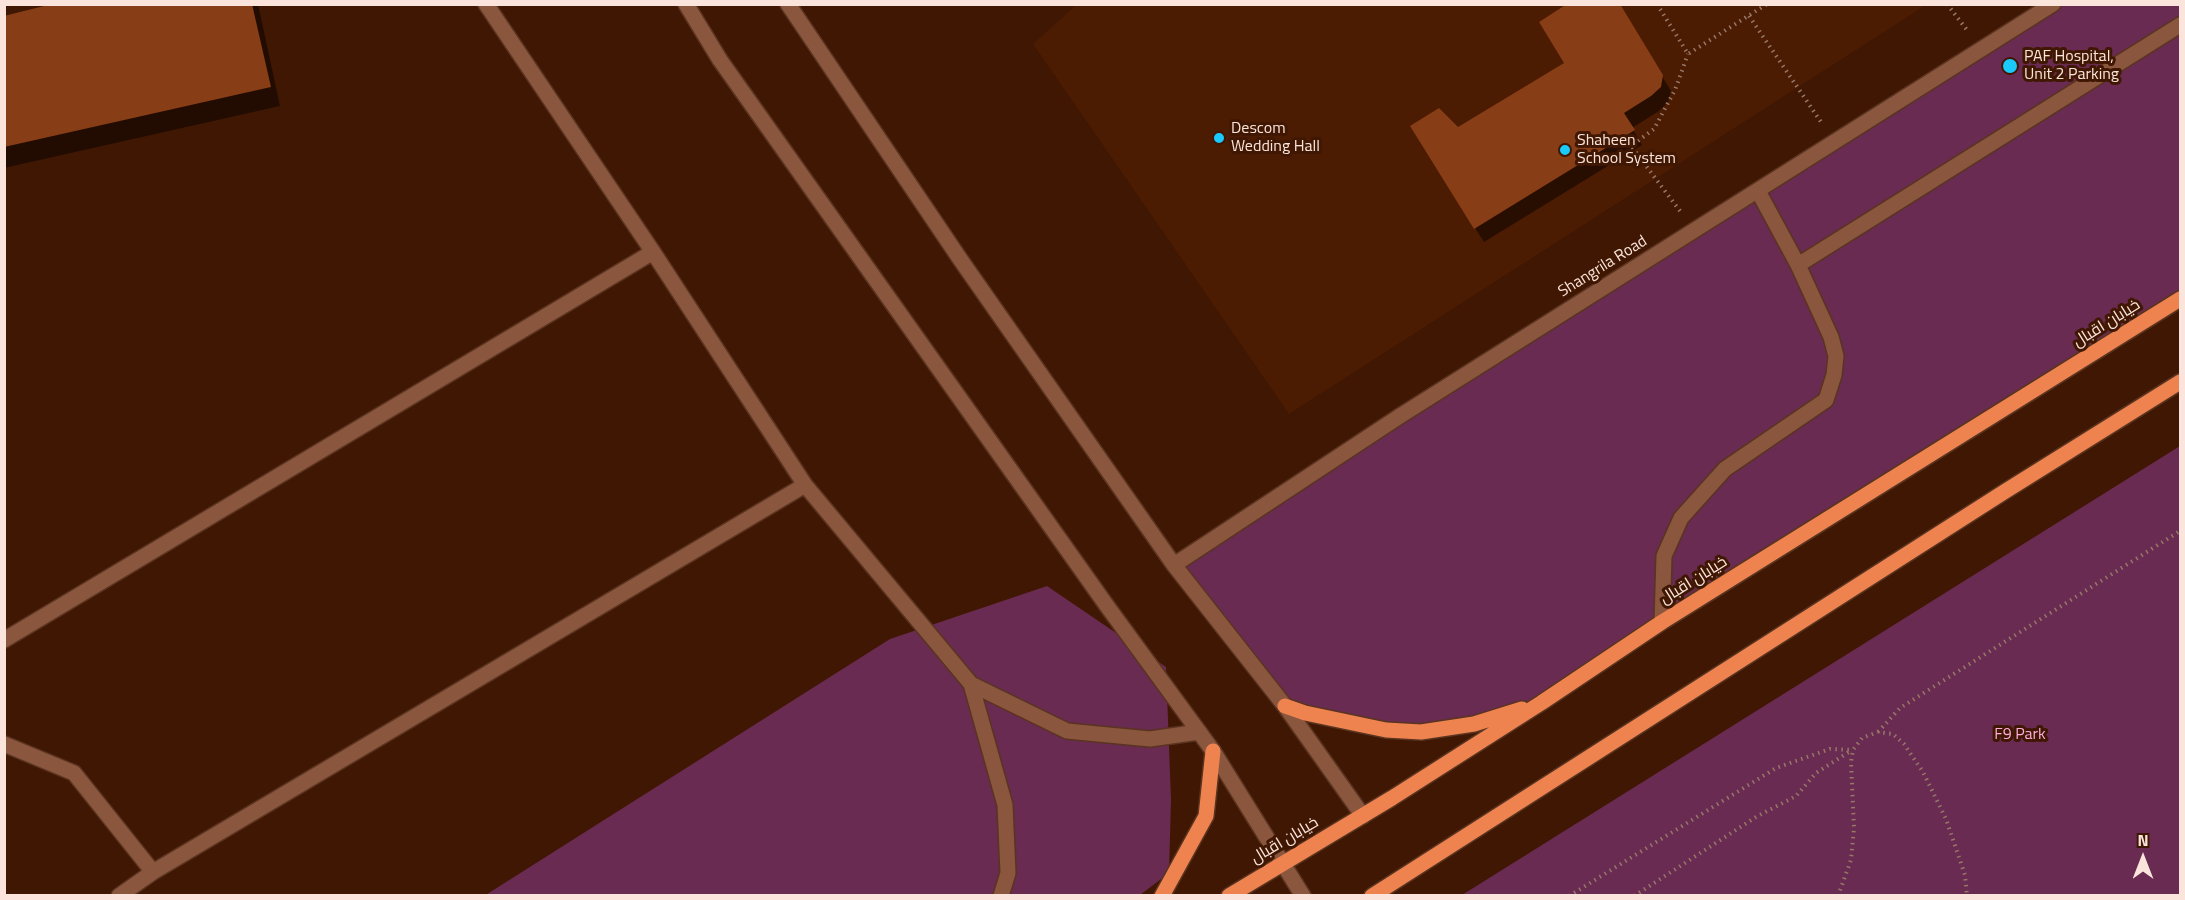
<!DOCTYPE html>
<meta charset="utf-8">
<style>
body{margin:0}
#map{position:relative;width:2185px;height:900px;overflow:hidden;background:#401702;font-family:"Titillium Web",sans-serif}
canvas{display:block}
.frame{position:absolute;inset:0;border:6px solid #fae4db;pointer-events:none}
.north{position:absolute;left:2113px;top:828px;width:60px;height:60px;-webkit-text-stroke:4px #401702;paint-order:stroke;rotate:0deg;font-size:16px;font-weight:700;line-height:24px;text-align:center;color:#fae4db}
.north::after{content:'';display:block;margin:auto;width:21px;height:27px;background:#fae4db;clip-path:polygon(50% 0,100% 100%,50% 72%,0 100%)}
</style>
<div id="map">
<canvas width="2185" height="900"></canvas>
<div class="frame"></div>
<div class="north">N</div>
</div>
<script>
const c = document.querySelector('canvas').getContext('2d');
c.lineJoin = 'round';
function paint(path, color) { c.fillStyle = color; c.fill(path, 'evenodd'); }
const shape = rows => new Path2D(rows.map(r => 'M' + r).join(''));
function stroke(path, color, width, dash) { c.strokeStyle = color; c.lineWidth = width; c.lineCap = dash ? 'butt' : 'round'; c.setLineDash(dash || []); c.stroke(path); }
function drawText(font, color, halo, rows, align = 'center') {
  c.font = font + ' "Titillium Web",Cairo,sans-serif'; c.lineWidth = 6; c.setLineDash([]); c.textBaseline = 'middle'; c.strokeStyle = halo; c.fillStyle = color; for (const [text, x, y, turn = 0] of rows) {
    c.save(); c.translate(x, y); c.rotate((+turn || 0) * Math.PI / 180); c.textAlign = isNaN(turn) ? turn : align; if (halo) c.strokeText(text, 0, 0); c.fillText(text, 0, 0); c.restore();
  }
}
const built = shape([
 [1077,4,1926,5,1289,414,1033,44]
]);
const green = shape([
 [2057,5,2180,5,2180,299,1541,703,1421,732,1285,706,1174,565],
 [2180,446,2180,895,1462,895],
 [1047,586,1166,667,1171,800,1169,873,1140,895,484,896,890,639]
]);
const shadow = shape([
 [58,4,258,4,280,106,4,168,4,18],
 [1662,76,1671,91,1668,102,1659,111,1632,128,1642,145,1484,242,1420,141,1458,129]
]);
const building = shape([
 [52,4,252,4,271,87,4,147,4,16],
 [1567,4,1620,4,1663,75,1661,87,1651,96,1624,113,1635,130,1474,229,1410,126,1439,108,1458,127,1564,63,1539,22]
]);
const path = shape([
 [1657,4,1688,54,1767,4],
 [1947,4,1967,30],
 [1749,16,1821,122],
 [1680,211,1631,146,1654,129,1675,90,1688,54],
 [1878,732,1900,708,2180,531],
 [1569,896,1776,768,1830,749,1853,750],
 [1634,896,1756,817,1796,796,1816,773,1852,750],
 [1838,896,1851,860,1854,828,1851,762,1853,750,1862,738,1878,732,1893,734,1904,744,1923,772,1946,819,1965,875,1967,896],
 [1891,896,1896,896]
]);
const service = shape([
 [1798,265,2180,25],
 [1662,622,1664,556,1681,518,1725,469,1826,400,1834,375,1836,356,1831,337,1798,265,1758,191]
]);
const minor = shape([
 [486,4,653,252,805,485,971,684,1067,731,1150,739,1199,732],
 [4,640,653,252],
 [971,684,1005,805,1008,873,1001,896],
 [4,744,74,773,153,872],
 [119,896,153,872,805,485]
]);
const tertiary = shape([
 [686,4,720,60,1107,606,1213,751,1303,896],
 [788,4,960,259,1174,565,1285,706,1363,816],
 [1174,565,1400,416,2053,4]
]);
const primary = shape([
 [1285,706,1305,713,1386,730,1421,732,1474,724,1522,709],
 [1162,896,1206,816,1213,751],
 [1229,896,1392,798,1541,703,1662,622,2180,299],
 [1372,896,2004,492,2180,382]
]);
const markers = [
 [2010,66,8,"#1bcafc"],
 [1219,138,6,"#1bcafc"],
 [1565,150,6,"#1bcafc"]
];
const poiNames = [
 ["PAF Hospital,",2024,57],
 ["Unit 2 Parking",2024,75],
 ["Descom",1231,129],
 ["Wedding Hall",1231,147],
 ["Shaheen",1577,141],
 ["School System",1577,159]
];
const streetNames = [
 ["Shangrila Road",1603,267,-32],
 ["خیابان اقبال",2107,324,-32],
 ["خیابان اقبال",1694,581,-32],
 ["خیابان اقبال",1285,841,-31]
];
const parkNames = [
 ["F9 Park",2020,735]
];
paint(built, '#4b1b02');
paint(green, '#692b51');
paint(shadow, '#0007');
paint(building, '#873d16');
stroke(service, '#5a3420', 18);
stroke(minor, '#5a3420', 18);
stroke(tertiary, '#5a3420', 18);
stroke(primary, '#5a3420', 18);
stroke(path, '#977768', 4, [1.5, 4.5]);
stroke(service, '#8a563e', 15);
stroke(minor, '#8a563e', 15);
stroke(tertiary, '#8a563e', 15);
stroke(primary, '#ee8350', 15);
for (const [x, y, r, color] of markers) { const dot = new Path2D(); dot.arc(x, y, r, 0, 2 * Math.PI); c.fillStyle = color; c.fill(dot); stroke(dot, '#401702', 2); }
drawText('16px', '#fae4db', '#401702', poiNames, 'left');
drawText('16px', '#fae4db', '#401702', streetNames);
drawText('16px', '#feaada', '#401702', parkNames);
</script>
